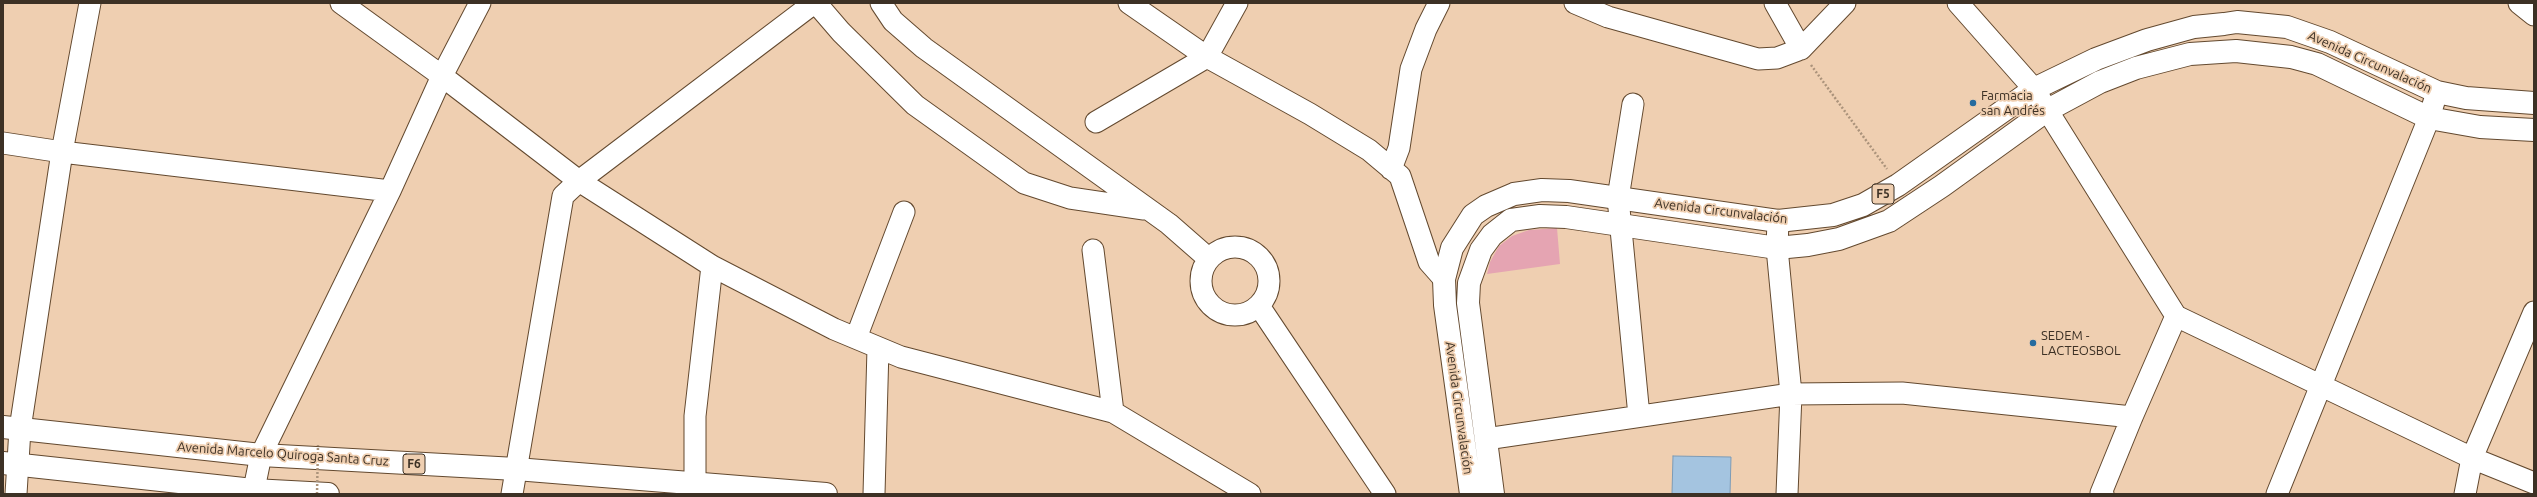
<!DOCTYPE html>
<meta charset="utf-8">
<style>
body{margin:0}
#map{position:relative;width:2537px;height:497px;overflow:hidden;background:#efcfb1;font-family:Ubuntu,sans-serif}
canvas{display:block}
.frame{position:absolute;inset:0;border:4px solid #3d3125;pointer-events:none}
</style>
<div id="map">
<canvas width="2537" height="497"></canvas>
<div class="frame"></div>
</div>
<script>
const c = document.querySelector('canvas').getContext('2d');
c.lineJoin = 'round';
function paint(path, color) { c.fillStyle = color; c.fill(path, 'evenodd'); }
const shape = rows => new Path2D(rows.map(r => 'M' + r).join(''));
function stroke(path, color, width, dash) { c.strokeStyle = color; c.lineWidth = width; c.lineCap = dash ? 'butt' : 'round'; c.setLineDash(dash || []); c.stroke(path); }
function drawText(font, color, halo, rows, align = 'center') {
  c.font = font + ' Ubuntu,sans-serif'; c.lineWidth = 3.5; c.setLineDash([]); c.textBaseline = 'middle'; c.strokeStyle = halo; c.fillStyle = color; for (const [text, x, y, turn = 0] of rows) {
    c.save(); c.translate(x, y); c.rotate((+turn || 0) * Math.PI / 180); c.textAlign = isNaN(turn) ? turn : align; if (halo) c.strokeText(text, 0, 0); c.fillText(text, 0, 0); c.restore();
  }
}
const green = shape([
 [1557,228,1560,264,1487,274,1490,262,1499,246,1512,236,1529,230]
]);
const building = shape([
 [1673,456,1731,457,1730,494,1672,494,1673,456]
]);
const path = shape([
 [1811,65,1887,169]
]);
const minor = shape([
 [341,3,442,76,579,181,712,266,834,329,901,357,1113,412,1250,494],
 [816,3,841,32,915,105,1024,183,1070,198,1144,209],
 [881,3,893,21,924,48,1169,224,1209,259],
 [1129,3,1207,57,1310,114,1369,150,1400,176,1429,262,1444,279],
 [1575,3,1608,17,1758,59,1777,58,1801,49,1845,3],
 [1775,3,1801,49],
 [1958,3,2034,89,2176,316,2472,458,2534,483],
 [2519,3,2534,15],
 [1633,104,1618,198,1639,416],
 [1096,122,1207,57,1237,3],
 [3,143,62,152,390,191],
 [1391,169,1399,148,1411,69,1426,29,1439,3],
 [1778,221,1777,248,1791,394,1787,494],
 '1201 281a34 34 0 1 1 68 0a34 34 0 1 1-68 0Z',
 [1093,250,1113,412],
 [1259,306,1385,494],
 [856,338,904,212],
 [1486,439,1791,394,1902,393,2132,417],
 [695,485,695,416,712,266],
 [16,494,20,429,62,152,90,3],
 [253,494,261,455,390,191,442,76,480,3],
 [512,494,563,196,579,181,814,3],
 [874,494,878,348],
 [2103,494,2101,493,2132,417,2176,316],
 [2277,494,2429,118,2437,92],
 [2465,494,2472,458,2534,312]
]);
const highway = shape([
 [3,427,261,455,516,469,826,494],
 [3,463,253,490,328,494],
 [1471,494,1445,305,1444,279,1452,248,1473,215,1486,206,1514,194,1542,190,1569,191,1778,221,1833,215,1863,205,1898,185,2034,89,2096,59,2147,40,2194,27,2224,24,2237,22,2287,27,2330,42,2437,92,2466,98,2534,103],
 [1493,494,1468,303,1469,283,1481,250,1492,235,1511,220,1540,216,1566,217,1777,248,1808,245,1839,239,1889,221,1942,186,2046,111,2100,82,2136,68,2190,54,2236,51,2291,57,2317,64,2429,118,2480,127,2534,130]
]);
const pathBridge = shape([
 [317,494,318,445]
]);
const markers = [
 [1973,103,4,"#256b9f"],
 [2033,343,4,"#256b9f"]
];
const shields = [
 [1883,194,22],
 [414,464,22]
];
const shieldNames = [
 ["F5",1883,194],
 ["F6",414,464]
];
const streetNames = [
 ["Avenida Circunvalación",2370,62,24],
 ["Avenida Circunvalación",1721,211,7],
 ["Avenida Circunvalación",1459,408,82],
 ["Avenida Marcelo Quiroga Santa Cruz",283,454,4]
];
const poiNames = [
 ["Farmacia",1981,96],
 ["san Andrés",1981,111],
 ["SEDEM -",2041,336],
 ["LACTEOSBOL",2041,351]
];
paint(green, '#e5a4b2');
paint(building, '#a4c4e0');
stroke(building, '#7c9bb6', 1);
stroke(minor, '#63492f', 23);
stroke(highway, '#63492f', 24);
stroke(path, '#ab937b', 2.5, [2, 2]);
stroke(minor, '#fff', 21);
stroke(highway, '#fff', 22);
stroke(pathBridge, '#ab937b', 2.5, [2, 2]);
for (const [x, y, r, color] of markers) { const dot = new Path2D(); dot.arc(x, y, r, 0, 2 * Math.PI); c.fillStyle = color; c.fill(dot); stroke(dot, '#efcfb1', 1.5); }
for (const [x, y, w] of shields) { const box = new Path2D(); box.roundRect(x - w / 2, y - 10, w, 20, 3); c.fillStyle = '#efcfb1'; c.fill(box); stroke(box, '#3d3125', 1); }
drawText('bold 12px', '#3d3125', null, shieldNames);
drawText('13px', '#3d3125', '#efcfb1', streetNames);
drawText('13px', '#3d3125', '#efcfb1', poiNames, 'left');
</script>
